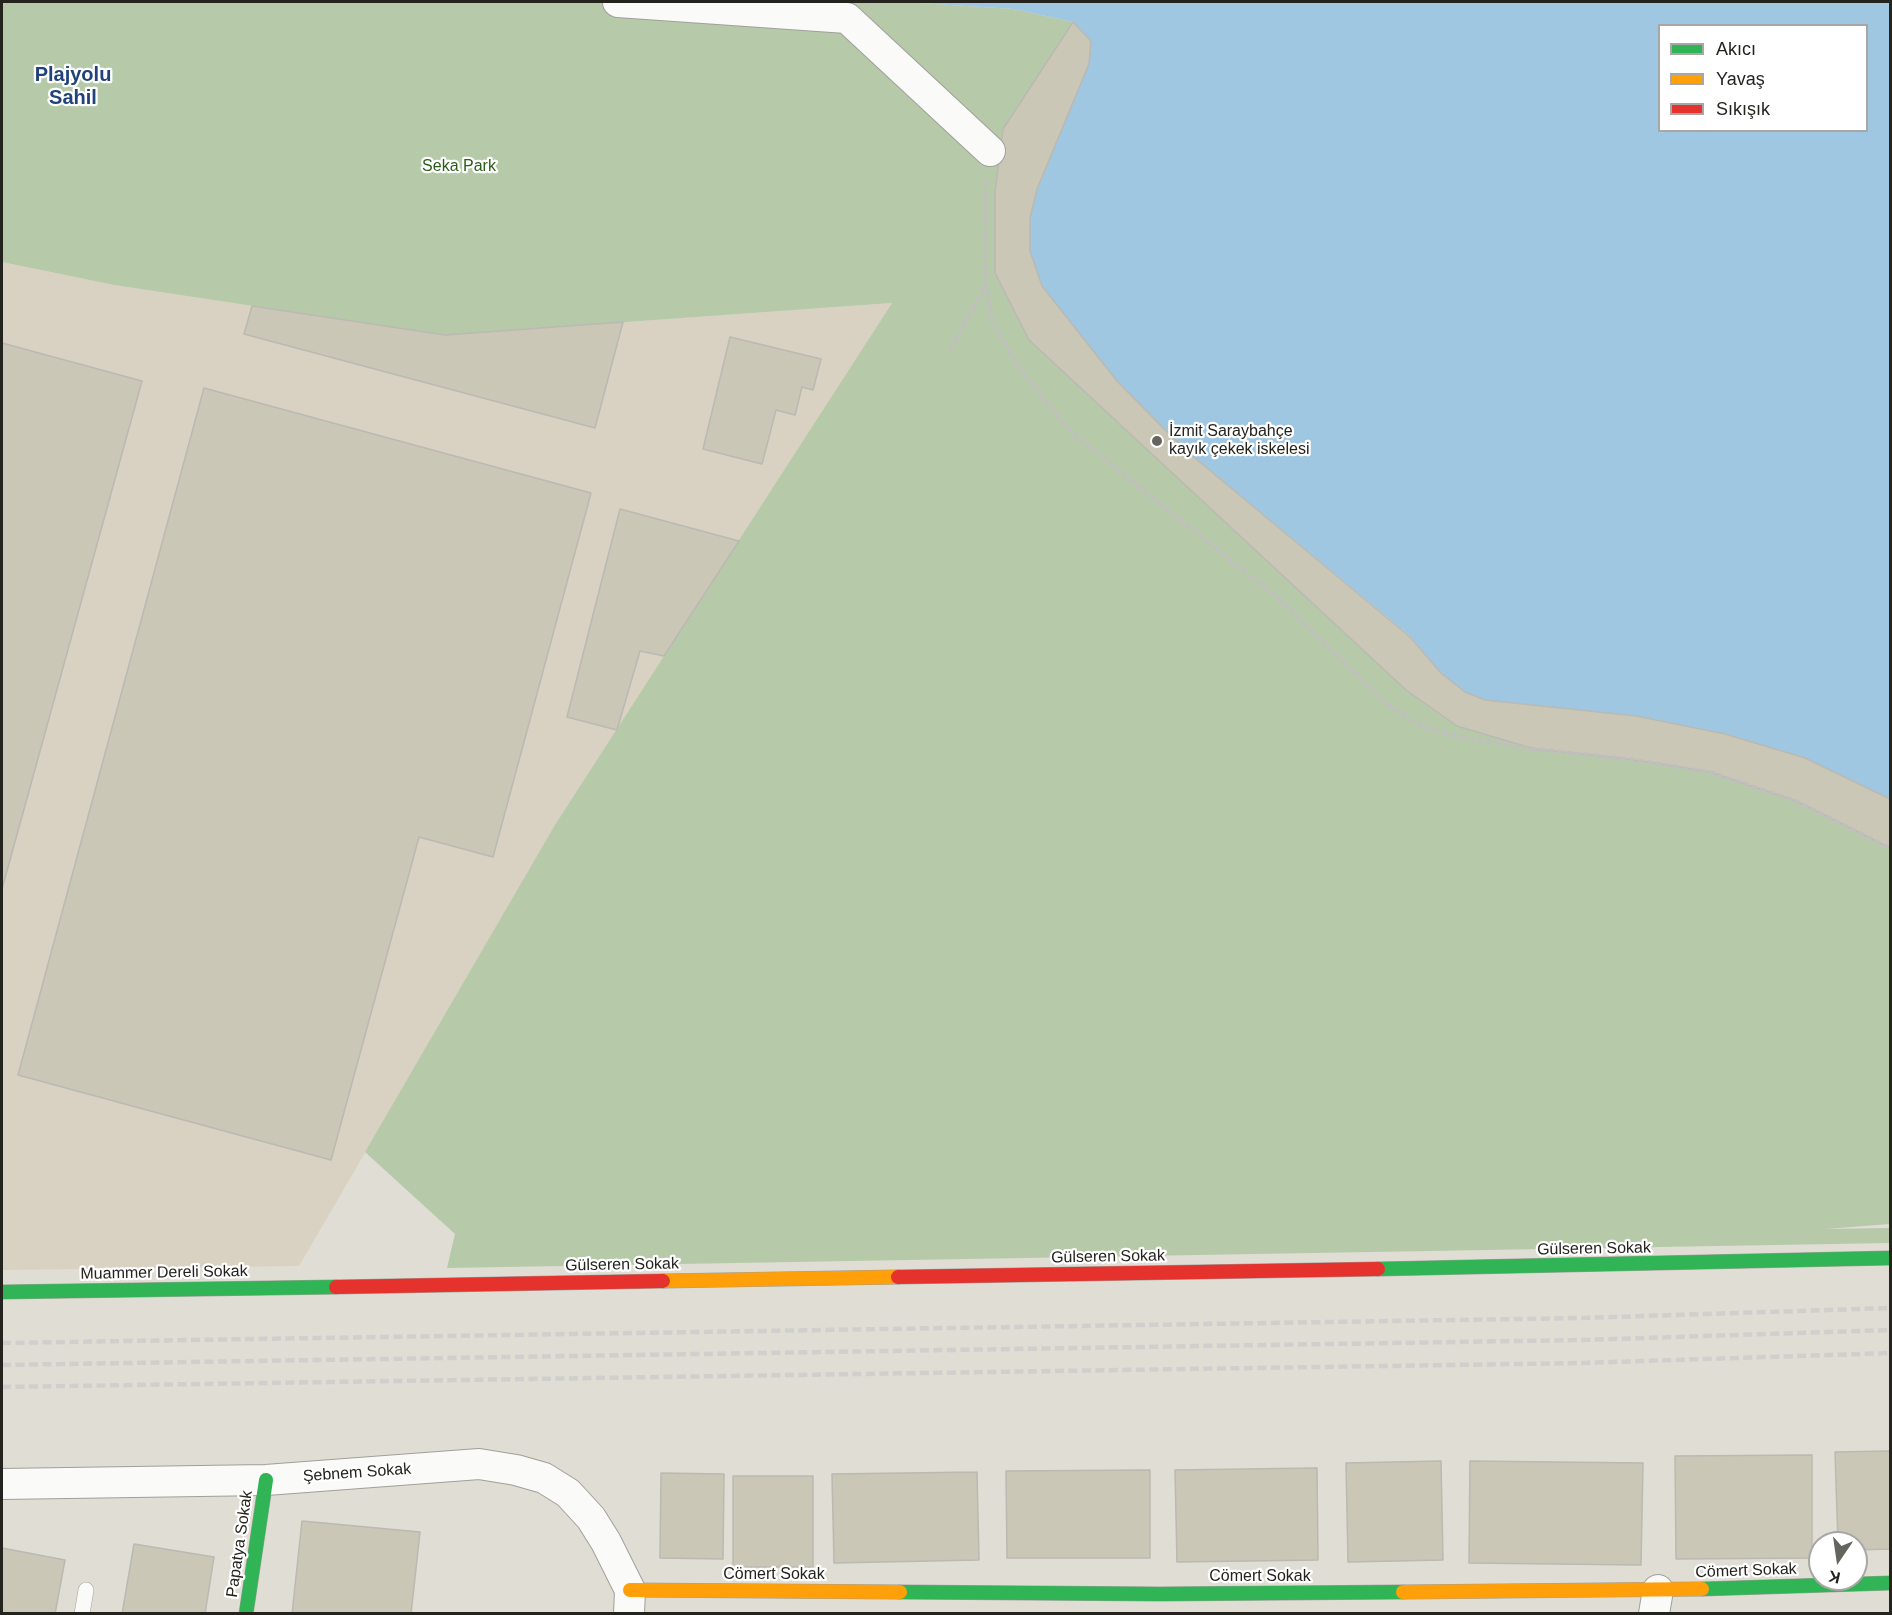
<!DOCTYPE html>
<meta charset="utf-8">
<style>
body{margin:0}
#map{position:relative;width:1892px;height:1615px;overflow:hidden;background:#dfddd4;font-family:Arial,sans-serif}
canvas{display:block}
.frame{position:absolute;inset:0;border:3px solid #25231e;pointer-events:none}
.legend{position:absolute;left:1658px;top:24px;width:210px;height:108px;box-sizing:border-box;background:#fff;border:2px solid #a8a7a5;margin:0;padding:8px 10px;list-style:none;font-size:18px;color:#25231e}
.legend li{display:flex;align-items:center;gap:12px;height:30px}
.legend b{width:30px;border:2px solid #a8a7a5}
.north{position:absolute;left:1808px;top:1531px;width:60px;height:60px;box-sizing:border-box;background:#fff;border:2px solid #a8a7a5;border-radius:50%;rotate:193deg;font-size:16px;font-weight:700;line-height:24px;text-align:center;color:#25231e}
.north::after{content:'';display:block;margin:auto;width:21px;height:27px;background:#66645e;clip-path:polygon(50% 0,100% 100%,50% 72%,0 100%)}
</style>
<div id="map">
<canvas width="1892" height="1615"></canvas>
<div class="frame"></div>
<ul class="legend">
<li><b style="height:8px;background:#30b455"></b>Akıcı</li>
<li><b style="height:8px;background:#ff9f0a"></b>Yavaş</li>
<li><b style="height:8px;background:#e5322d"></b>Sıkışık</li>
</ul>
<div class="north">K</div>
</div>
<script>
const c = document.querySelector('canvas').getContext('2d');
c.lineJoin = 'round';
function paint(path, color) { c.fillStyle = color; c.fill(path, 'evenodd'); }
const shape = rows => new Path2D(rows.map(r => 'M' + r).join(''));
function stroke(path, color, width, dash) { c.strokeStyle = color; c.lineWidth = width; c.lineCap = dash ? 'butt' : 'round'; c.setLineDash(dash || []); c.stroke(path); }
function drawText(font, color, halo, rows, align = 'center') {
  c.font = font + ' Arial,sans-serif'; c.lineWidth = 4.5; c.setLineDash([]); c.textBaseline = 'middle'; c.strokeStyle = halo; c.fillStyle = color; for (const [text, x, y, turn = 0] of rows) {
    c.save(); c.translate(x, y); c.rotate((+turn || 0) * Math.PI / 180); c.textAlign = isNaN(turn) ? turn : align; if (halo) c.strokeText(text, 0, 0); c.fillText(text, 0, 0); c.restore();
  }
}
const industrial = shape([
 [2,262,114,285,445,335,892,303,556,825,299,1266,2,1270]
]);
const green = shape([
 [2,2,903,2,1014,9,1073,22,1091,41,1089,64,1189,453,1410,637,1441,673,1486,700,1621,715,1725,734,1805,758,1890,799,1890,1224,1826,1229,1890,1228,1890,1243,447,1268,455,1234,365,1152,555,825,892,303,445,335,114,285,2,262]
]);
const water = shape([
 [903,2,1890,2,1890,799,1805,758,1725,734,1636,716,1485,700,1465,692,1441,673,1410,636,1189,453,1117,381,1042,286,1030,251,1030,218,1038,189,1089,64,1091,41,1073,22,1014,9],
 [1660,26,1866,26,1866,130,1660,130]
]);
const building = shape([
 [1073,22,1091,41,1089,64,1037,189,1030,218,1030,251,1042,286,1117,381,1164,429,1189,453,1410,637,1441,673,1465,692,1485,700,1636,716,1725,734,1805,758,1890,799,1890,848,1796,801,1710,772,1628,759,1534,749,1457,726,1406,690,1029,340,995,273,995,192,1003,129,1073,22],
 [252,306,445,335,623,322,595,428,244,334,252,306],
 [730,337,821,359,813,390,802,387,795,415,776,410,762,464,703,449,730,337],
 [2,343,142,381,2,889,2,343],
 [204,388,591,493,493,857,419,837,331,1160,18,1075,204,388],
 [620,509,739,541,664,656,640,651,617,730,567,717,620,509],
 [1890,1451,1890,1549,1856,1550,1856,1543,1838,1543,1835,1452,1890,1451],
 [1812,1455,1812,1558,1676,1559,1675,1456,1812,1455],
 [1441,1461,1443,1560,1348,1562,1346,1463,1441,1461],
 [1470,1461,1643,1463,1641,1565,1469,1563,1470,1461],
 [1317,1468,1318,1560,1177,1562,1175,1470,1317,1468],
 [1150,1470,1150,1558,1007,1558,1006,1471,1150,1470],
 [977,1472,979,1560,834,1563,832,1474,977,1472],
 [661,1473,724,1474,723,1559,660,1558,661,1473],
 [733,1476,813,1476,813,1567,733,1567,733,1476],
 [302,1521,420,1532,411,1614,292,1614,302,1521],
 [134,1544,214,1557,205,1614,122,1614,134,1544],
 [2,1548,65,1560,55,1614,2,1614,2,1548]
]);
const path = shape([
 [986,182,986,285,992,321,1019,368,1072,433,1279,599,1386,703,1421,726,1460,737,1534,749,1628,759,1710,772,1796,801,1890,848],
 [950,349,986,285]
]);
const lane = shape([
 [82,1614,86,1590]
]);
const street = shape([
 [618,2,847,18,990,151],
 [2,1484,266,1480,479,1464,516,1470,544,1478,568,1493,591,1518,606,1542,630,1590,629,1614],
 [1654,1614,1658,1590]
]);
const fast = shape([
 [1378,1269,1890,1258],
 [2,1292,336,1287],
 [1702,1589,1890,1583],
 [900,1592,1159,1594,1403,1592],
 [246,1614,266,1480]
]);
const slow = shape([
 [663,1281,898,1277],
 [630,1590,900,1592],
 [1403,1592,1702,1589]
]);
const jam = shape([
 [898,1277,1378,1269],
 [336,1287,663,1281]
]);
const rail = shape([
 [2,1343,1582,1318,1890,1308],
 [2,1365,1582,1340,1890,1330],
 [2,1387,1582,1363,1890,1353]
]);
const markers = [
 [1157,441,6,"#66645e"]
];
const parkNames = [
 ["Seka Park",459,167]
];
const poiNames = [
 ["İzmit Saraybahçe",1169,432],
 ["kayık çekek iskelesi",1169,450]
];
const streetNames = [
 ["Gülseren Sokak",1594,1249,-1],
 ["Gülseren Sokak",1108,1257,-1],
 ["Gülseren Sokak",622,1265,-1],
 ["Muammer Dereli Sokak",164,1273,-1],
 ["Şebnem Sokak",357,1473,-4],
 ["Papatya Sokak",240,1544,-82],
 ["Cömert Sokak",1746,1571,-2],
 ["Cömert Sokak",774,1575],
 ["Cömert Sokak",1260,1577]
];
const quarterNames = [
 ["Plajyolu",73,75],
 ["Sahil",73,98]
];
paint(industrial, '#d9d1c2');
paint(green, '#b6caaa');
paint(water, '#9fc7e1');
paint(building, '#cbc7b7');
stroke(building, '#bab9b2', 1.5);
stroke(lane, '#a19f99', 16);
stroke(street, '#a19f99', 32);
stroke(fast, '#a19f99', 15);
stroke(slow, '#a19f99', 15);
stroke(jam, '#a19f99', 15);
stroke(path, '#c0bfbd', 4, [6, 3]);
stroke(lane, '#fafaf9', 15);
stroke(street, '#fafaf9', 30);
stroke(fast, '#30b455', 14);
stroke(slow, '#ff9f0a', 14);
stroke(jam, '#e5322d', 14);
stroke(rail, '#d0cfcd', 4.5, [9, 4.5]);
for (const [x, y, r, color] of markers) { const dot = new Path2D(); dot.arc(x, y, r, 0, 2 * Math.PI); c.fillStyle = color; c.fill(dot); stroke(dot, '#fff', 2); }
drawText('16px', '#2b5d17', '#fff', parkNames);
drawText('16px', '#25231e', '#fff', poiNames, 'left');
drawText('16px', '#25231e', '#fff', streetNames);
drawText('bold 20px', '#214379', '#fff', quarterNames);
</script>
